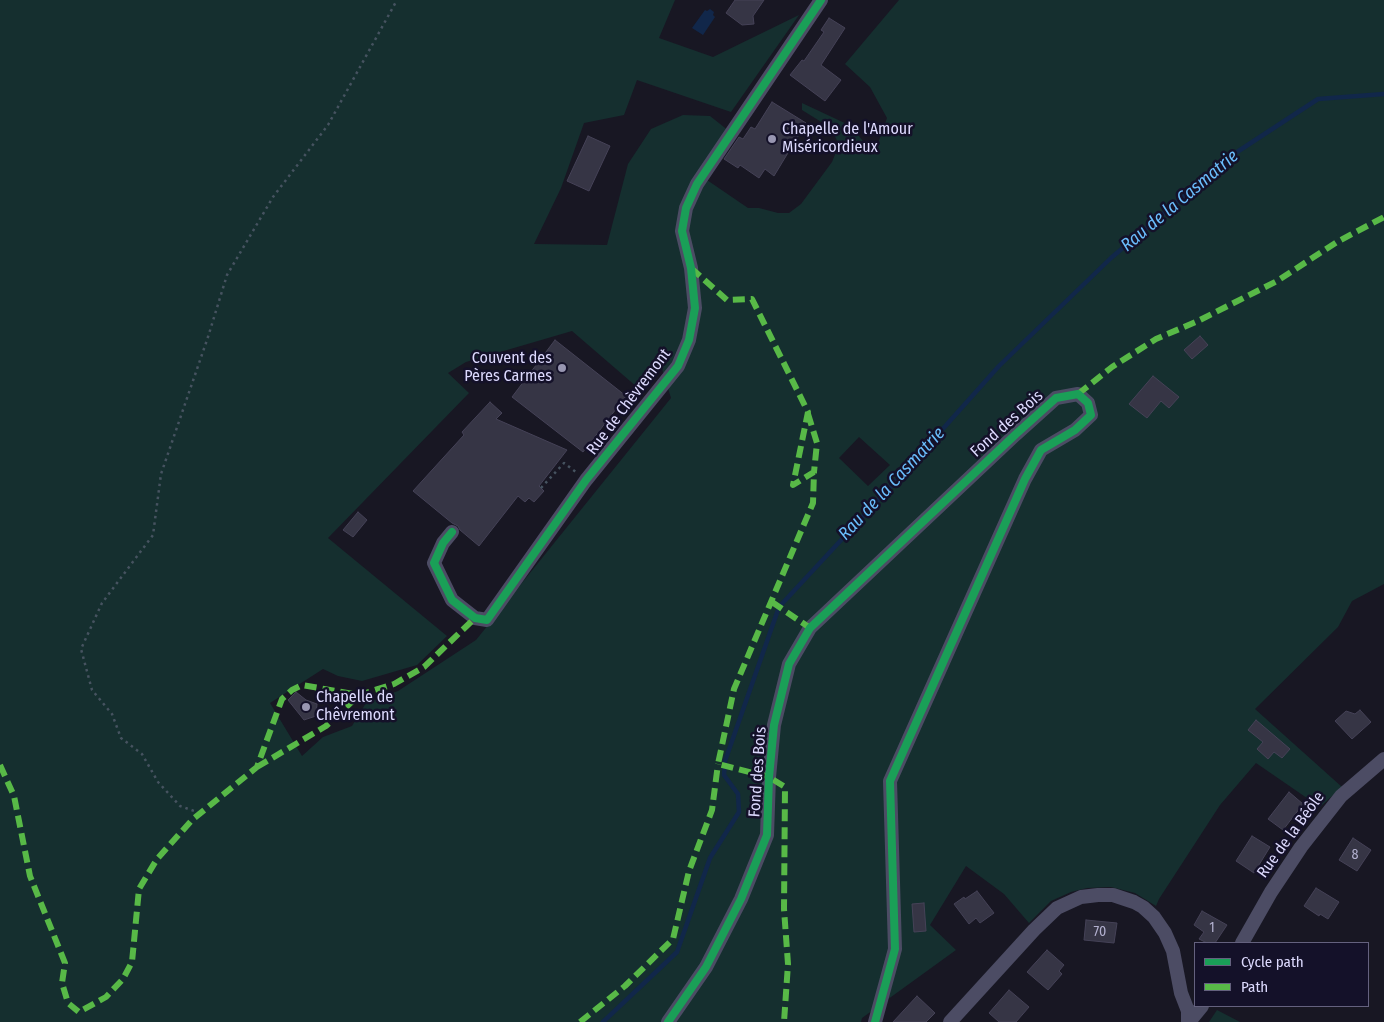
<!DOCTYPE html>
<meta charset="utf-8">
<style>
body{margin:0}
#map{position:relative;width:1384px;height:1022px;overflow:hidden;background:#181723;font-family:"Fira Sans Condensed",sans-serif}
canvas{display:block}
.legend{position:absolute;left:1194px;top:942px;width:175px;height:65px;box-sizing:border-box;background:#141129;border:1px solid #64617e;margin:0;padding:6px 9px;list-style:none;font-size:15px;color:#dddafe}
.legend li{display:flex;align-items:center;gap:10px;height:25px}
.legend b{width:25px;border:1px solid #64617e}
</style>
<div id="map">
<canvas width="1384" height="1022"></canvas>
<ul class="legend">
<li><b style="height:6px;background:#1a9f57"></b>Cycle path</li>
<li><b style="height:6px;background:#58b947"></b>Path</li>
</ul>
</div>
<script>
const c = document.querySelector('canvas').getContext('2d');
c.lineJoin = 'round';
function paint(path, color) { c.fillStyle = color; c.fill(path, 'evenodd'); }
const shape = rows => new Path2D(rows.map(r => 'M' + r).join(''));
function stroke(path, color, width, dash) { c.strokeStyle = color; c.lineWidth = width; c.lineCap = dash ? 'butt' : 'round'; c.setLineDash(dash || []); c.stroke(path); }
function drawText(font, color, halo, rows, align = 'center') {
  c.font = font + ' "Fira Sans Condensed",sans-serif'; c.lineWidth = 5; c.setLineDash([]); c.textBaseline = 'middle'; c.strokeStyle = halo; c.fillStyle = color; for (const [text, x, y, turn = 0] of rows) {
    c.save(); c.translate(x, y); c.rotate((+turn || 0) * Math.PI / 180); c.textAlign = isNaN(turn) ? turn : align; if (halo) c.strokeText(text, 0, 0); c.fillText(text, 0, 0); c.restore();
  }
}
const green = shape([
 [0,0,675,0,659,38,713,57,799,15,731,112,637,80,624,115,584,123,561,188,534,244,607,245,628,164,651,129,683,115,710,116,734,135,707,180,748,208,759,208,778,213,789,213,801,204,832,162,839,145,831,128,802,110,802,103,851,126,874,155,887,118,870,87,845,64,899,0,1384,0,1384,584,1352,601,1338,627,1255,709,1342,787,1320,807,1256,763,1220,805,1159,899,1156,906,1135,893,1111,887,1087,888,1071,892,1051,901,1029,923,1004,894,966,866,930,925,956,950,862,1018,861,1022,0,1022],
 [572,331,637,387,659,359,671,398,476,640,398,691,366,703,352,726,323,737,302,756,270,703,323,669,338,676,362,681,417,665,447,636,328,538,469,393,448,373,466,362],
 [859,437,890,465,868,486,839,458],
 [1217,1010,1240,1022,1209,1022]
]);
const water = shape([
 [710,9,714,12,713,15,715,17,703,35,692,28,705,10,707,11]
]);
const stream = shape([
 [603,1022,677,952,710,858,739,812,738,794,724,775,725,761,779,607,907,469,999,366,1111,258,1234,154,1318,99,1384,94]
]);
const building = shape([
 [735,0,764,0,753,16,754,24,742,25,726,13,735,0],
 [829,18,845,28,821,65,841,80,825,101,790,75,802,60,804,61,824,32,821,30,829,18],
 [772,102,806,123,774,176,765,169,759,178,740,165,738,168,724,159,739,137,743,139,751,127,755,129,772,102],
 [588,136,610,146,589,191,567,181,588,136],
 [1200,336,1208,345,1192,359,1184,350,1200,336],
 [555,340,626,396,583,452,512,397,555,340],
 [1153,376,1179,397,1169,408,1161,401,1147,418,1129,404,1153,376],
 [490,402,502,413,496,419,567,450,539,486,544,491,534,502,529,498,525,502,518,496,479,546,460,530,458,526,452,523,413,491,464,435,462,432,490,402],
 [358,512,367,520,353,537,343,530,358,512],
 [296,692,306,700,317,704,316,716,304,720,288,700,296,692],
 [1360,710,1371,722,1352,739,1335,721,1346,711,1355,714,1360,710],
 [1256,720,1290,749,1282,758,1274,752,1268,759,1257,749,1263,742,1248,730,1256,720],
 [1289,792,1303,804,1283,830,1268,819,1289,792],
 [1252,836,1270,847,1254,873,1236,861,1252,836],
 [1353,838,1371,850,1357,871,1339,860,1353,838],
 [1316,888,1339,902,1328,919,1320,914,1319,916,1304,906,1316,888],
 [977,891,994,913,980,923,976,918,969,924,954,904,964,897,965,899,977,891],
 [924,903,926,931,914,932,912,904,924,903],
 [1202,911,1227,925,1215,943,1207,943,1199,939,1204,932,1194,925,1202,911],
 [1086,920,1117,923,1114,943,1084,940,1086,920],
 [1047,950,1064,965,1059,971,1062,974,1048,990,1027,972,1047,950],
 [1009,990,1029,1007,1016,1022,999,1022,989,1013,1009,990],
 [917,996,935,1013,926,1022,893,1022,917,996]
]);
const path = shape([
 [541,488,564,463,576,472],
 [200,813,180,806,158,782,142,754,121,738,112,714,92,690,81,649,102,603,153,535,161,474,208,337,227,275,273,197,328,125,397,0]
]);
const minor = shape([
 [452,532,443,543,434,563,452,600,475,618,487,620,586,480,678,366,689,340,695,308,691,268,682,231,686,208,697,184,821,0],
 [1242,943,1271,892,1301,847,1341,796,1384,759],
 [668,1022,706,967,741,899,767,835,769,777,774,725,789,664,810,628,1016,434,1056,398,1078,394,1088,403,1091,415,1075,430,1041,450,1025,479,890,781,895,949,875,1022],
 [950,1022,1034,930,1057,908,1081,897,1098,895,1113,895,1134,902,1143,907,1154,917,1165,933,1173,951,1181,993,1188,1011,1188,1022],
 [1189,1022,1202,1006]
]);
const quiet = shape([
 [691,268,727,300,752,299,808,412,793,485,814,472,813,503,734,689,718,764,769,777,785,787,784,909,788,964,784,1022],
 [1078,394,1112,367,1156,339,1198,321,1277,281,1337,242,1384,217],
 [808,414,817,443,814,472],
 [772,602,810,628],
 [0,765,14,796,30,876,65,963,62,983,68,1003,79,1012,106,997,123,979,132,962,139,889,157,859,192,820,257,767,282,699,292,690,302,685,359,695,394,684,424,667,475,618],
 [257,767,326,726,359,695],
 [580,1022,625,986,673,939,689,871,712,810,718,764]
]);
const cycleway = shape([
 [452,532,443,543,434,563,452,600,475,618,487,620,586,480,678,366,689,340,695,308,691,268,682,231,686,208,697,184,821,0],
 [668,1022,706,967,741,899,767,835,769,777,774,725,789,664,810,628,1016,434,1056,398,1078,394,1088,403,1091,415,1075,430,1041,450,1025,479,890,781,895,949,875,1022]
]);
const markers = [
 [772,139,5,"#9896b1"],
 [562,368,5,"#9896b1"],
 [306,707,5,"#9896b1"]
];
const numberNames = [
 ["8",1355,855],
 ["1",1212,928],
 ["70",1100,932]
];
const poiNames = [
 ["Chapelle de l'Amour",782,130],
 ["Miséricordieux",782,148],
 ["Couvent des",552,359,"right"],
 ["Pères Carmes",552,377,"right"],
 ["Chapelle de",316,698],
 ["Chêvremont",316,716]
];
const streetNames = [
 ["Rue de Chèvremont",629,402,-53],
 ["Fond des Bois",1007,424,-42],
 ["Fond des Bois",758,772,-86],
 ["Rue de la Béôle",1291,835,-54]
];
const waterNames = [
 ["Rau de la Casmatrie",1180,201,-40],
 ["Rau de la Casmatrie",892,484,-47]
];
paint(green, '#152f2f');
paint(water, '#11274a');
stroke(stream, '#11274a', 4.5);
paint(building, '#363545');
stroke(building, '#454257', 1);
stroke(path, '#465360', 2.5, [2.5, 4]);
stroke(minor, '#4c4c64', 14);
stroke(quiet, '#58b947', 6, [12, 6]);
stroke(cycleway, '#1a9f57', 8);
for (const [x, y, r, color] of markers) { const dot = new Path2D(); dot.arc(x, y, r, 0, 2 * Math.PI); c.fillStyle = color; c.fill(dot); stroke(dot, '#141129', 2); }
drawText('14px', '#b3b1d0', null, numberNames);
drawText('16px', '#dddafe', '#141129', poiNames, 'left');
drawText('16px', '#dddafe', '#141129', streetNames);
drawText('italic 18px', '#6abdfc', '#141129', waterNames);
</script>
